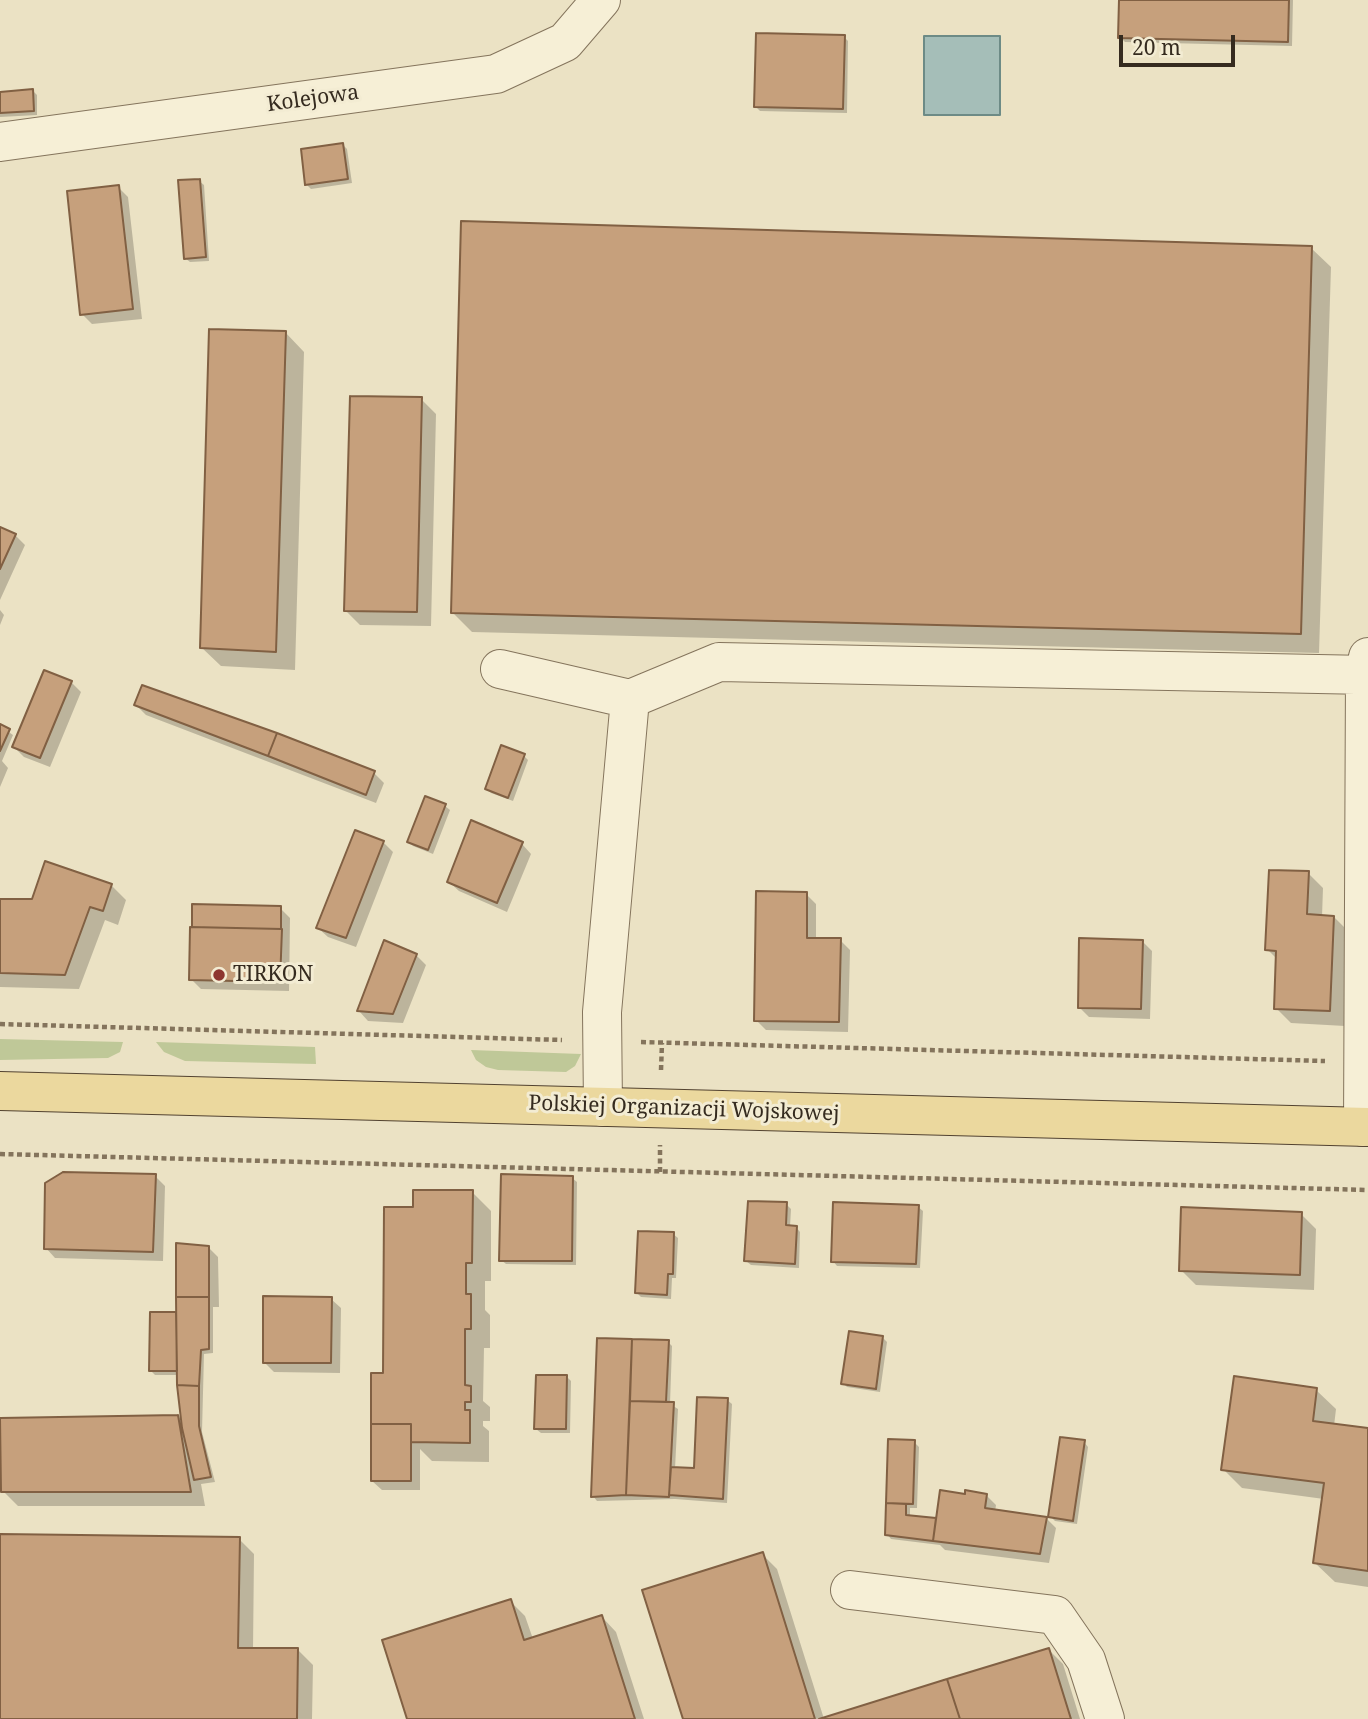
<!DOCTYPE html>
<style>
body{margin:0}
#map{position:relative;width:1368px;height:1719px;overflow:hidden;background:#ebe2c4;font-family:"Noto Serif",serif}
canvas{display:block}
.scale{position:absolute;left:1119px;top:35px;width:116px;height:32px;box-sizing:border-box;border:4px solid #352b1f;border-top:0;padding-left:9px;font-size:21px;line-height:24px;white-space:nowrap;color:#352b1f;-webkit-text-stroke:5px #f3ecd3;paint-order:stroke}
</style>
<div id="map">
<canvas width="1368" height="1719"></canvas>
<div class="scale">20 m</div>
</div>
<script>
const c = document.querySelector('canvas').getContext('2d');
c.lineJoin = 'round';
function paint(path, color) { c.fillStyle = color; c.fill(path, 'evenodd'); }
const shape = rows => new Path2D(rows.map(r => 'M' + r).join(''));
function stroke(path, color, width, dash) { c.strokeStyle = color; c.lineWidth = width; c.lineCap = dash ? 'butt' : 'round'; c.setLineDash(dash || []); c.stroke(path); }
function drawText(font, color, halo, rows, align = 'center') {
  c.font = font + ' "Noto Serif",serif'; c.lineWidth = 6; c.setLineDash([]); c.textBaseline = 'middle'; c.strokeStyle = halo; c.fillStyle = color; for (const [text, x, y, turn = 0] of rows) {
    c.save(); c.translate(x, y); c.rotate((+turn || 0) * Math.PI / 180); c.textAlign = isNaN(turn) ? turn : align; if (halo) c.strokeText(text, 0, 0); c.fillText(text, 0, 0); c.restore();
  }
}
const green = shape([
 [0,1039,123,1042,120,1052,108,1058,0,1060],
 [156,1042,315,1047,316,1064,185,1061,164,1052],
 [471,1050,581,1054,575,1066,566,1072,498,1070,486,1067,476,1060]
]);
const water = shape([
 [924,36,1000,36,1000,115,924,115,924,36]
]);
const shadow = shape([
 [1121,0,1293,0,1292,46,1125,42,1120,37],
 [844,37,848,41,847,113,760,111,756,107],
 [33,91,37,95,37,115,0,117,0,93],
 [343,145,347,149,352,183,311,189,306,184],
 [199,181,204,185,209,261,190,262,185,258],
 [118,187,128,197,142,319,92,324,82,314],
 [1311,248,1331,267,1319,653,472,632,453,613],
 [285,332,304,352,295,670,221,666,201,647],
 [421,399,436,414,431,626,360,625,345,610],
 [0,529,15,535,25,545,0,600],
 [0,610,4,615,0,625],
 [71,682,81,692,50,767,24,757,14,747],
 [136,705,374,773,384,783,376,803,146,715],
 [0,726,13,735,2,761,8,768,0,787],
 [524,756,528,760,513,801,491,793,487,788],
 [426,798,445,806,450,810,433,854,413,846,409,841],
 [383,842,393,852,356,947,328,937,318,928],
 [522,844,531,854,507,912,459,891,449,882],
 [1308,873,1323,888,1322,917,1334,917,1349,932,1345,1026,1291,1023,1276,1008,1278,960,1267,949],
 [111,885,126,900,118,925,105,920,79,989,0,987,0,901,33,901],
 [806,894,816,904,816,940,840,940,850,950,848,1032,766,1030,756,1020],
 [194,906,280,908,290,918,289,991,201,989,191,979],
 [1142,941,1152,951,1150,1019,1089,1017,1079,1007],
 [416,955,426,965,403,1023,368,1021,359,1011],
 [155,1176,165,1186,163,1261,55,1258,46,1248],
 [572,1178,577,1182,576,1265,506,1264,501,1260],
 [472,1192,491,1211,491,1281,485,1281,485,1310,490,1315,490,1348,484,1348,483,1401,490,1407,490,1421,483,1421,483,1426,489,1431,489,1462,432,1461,420,1449,420,1490,382,1490,372,1481,384,1374,415,1209],
 [786,1204,791,1209,790,1227,796,1227,800,1232,799,1268,751,1265,746,1261],
 [918,1207,923,1211,920,1268,837,1266,833,1261],
 [1301,1214,1316,1229,1314,1290,1196,1285,1181,1270],
 [673,1234,678,1238,676,1278,672,1278,671,1299,641,1297,636,1292],
 [208,1247,218,1257,219,1307,213,1307,213,1353,204,1354,202,1432,215,1482,201,1484,205,1506,18,1506,3,1491,178,1416,183,1422,179,1375,155,1375,151,1371,151,1314,178,1314],
 [331,1299,341,1308,340,1373,274,1372,264,1362],
 [883,1338,887,1342,880,1392,847,1387,843,1383],
 [598,1339,668,1342,672,1346,670,1404,678,1409,675,1469,696,1469,727,1400,732,1404,727,1503,675,1499,597,1501,593,1496],
 [567,1377,571,1381,570,1433,541,1433,536,1429],
 [1316,1390,1336,1409,1334,1426,1368,1430,1368,1587,1335,1582,1315,1563,1324,1499,1242,1488,1223,1469],
 [890,1440,914,1442,919,1447,917,1508,910,1508,910,1517,935,1520,938,1522,941,1492,986,1495,996,1505,995,1512,1047,1519,1056,1528,1049,1563,945,1550,940,1545,891,1539,887,1534],
 [1084,1442,1088,1447,1077,1524,1055,1521,1050,1516],
 [0,1535,239,1539,254,1554,253,1650,298,1650,313,1665,312,1719,0,1719],
 [762,1554,777,1569,824,1719,685,1719],
 [510,1601,525,1616,533,1639,602,1617,616,1632,644,1719,409,1719],
 [1049,1650,1063,1664,1080,1719,825,1719]
]);
const building = shape([
 [1119,0,1289,0,1288,42,1118,38,1119,0],
 [756,33,845,35,843,109,754,107,756,33],
 [33,89,34,111,0,113,0,92,33,89],
 [343,143,348,179,305,185,301,149,343,143],
 [200,179,206,257,184,259,178,180,200,179],
 [119,185,133,309,80,315,67,191,119,185],
 [461,221,1312,246,1301,634,451,613,461,221],
 [209,329,286,331,276,652,200,648,209,329],
 [350,396,422,397,417,612,344,611,350,396],
 [0,527,16,534,0,569,0,527],
 [44,670,72,681,40,758,12,747,44,670],
 [142,685,277,733,268,756,134,705,142,685],
 [0,724,10,729,0,751,0,724],
 [277,733,375,771,366,795,268,756,277,733],
 [501,745,525,754,508,798,485,789,501,745],
 [425,796,446,804,428,850,407,842,425,796],
 [471,820,523,842,497,903,447,882,471,820],
 [355,830,384,841,346,938,316,928,355,830],
 [45,861,112,884,103,911,90,907,65,975,0,973,0,899,32,899,45,861],
 [1269,870,1309,871,1307,914,1334,916,1330,1011,1274,1009,1276,951,1265,950,1269,870],
 [756,891,807,892,807,938,841,938,839,1022,754,1021,756,891],
 [192,904,281,906,281,929,192,927,192,904],
 [190,927,282,929,280,982,189,980,190,927],
 [1079,938,1143,940,1141,1009,1078,1008,1079,938],
 [384,940,417,954,393,1014,357,1011,384,940],
 [63,1172,156,1174,153,1252,44,1249,45,1183,63,1172],
 [501,1174,573,1176,572,1261,499,1261,501,1174],
 [413,1190,473,1190,472,1263,466,1263,466,1294,471,1294,471,1329,465,1329,465,1385,471,1386,471,1402,465,1402,465,1410,470,1410,470,1443,411,1442,411,1424,371,1424,371,1373,383,1373,384,1207,413,1207,413,1190],
 [748,1201,787,1202,786,1225,797,1226,795,1264,744,1261,748,1201],
 [833,1202,919,1205,916,1264,831,1262,833,1202],
 [1181,1207,1302,1212,1300,1275,1179,1271,1181,1207],
 [638,1231,674,1232,673,1274,668,1274,667,1295,635,1293,638,1231],
 [176,1243,209,1246,209,1297,176,1297,176,1243],
 [263,1296,332,1297,331,1363,263,1363,263,1296],
 [176,1297,209,1297,209,1349,201,1350,199,1386,177,1385,176,1297],
 [150,1312,176,1312,177,1371,149,1371,150,1312],
 [849,1331,883,1336,876,1389,841,1384,849,1331],
 [597,1338,632,1339,626,1495,591,1497,597,1338],
 [632,1339,669,1340,666,1402,630,1401,632,1339],
 [536,1375,567,1375,566,1429,534,1429,536,1375],
 [1234,1376,1317,1388,1313,1421,1368,1428,1368,1571,1313,1563,1324,1483,1221,1470,1234,1376],
 [177,1385,199,1386,199,1426,211,1477,194,1480,182,1428,177,1385],
 [697,1397,728,1398,723,1499,669,1495,671,1467,694,1468,697,1397],
 [630,1401,674,1402,669,1497,626,1495,630,1401],
 [178,1415,191,1492,1,1492,0,1418,178,1415],
 [371,1424,411,1424,411,1481,371,1481,371,1424],
 [1060,1437,1085,1440,1073,1521,1048,1517,1060,1437],
 [888,1439,915,1440,913,1504,886,1503,888,1439],
 [940,1490,965,1494,965,1490,987,1494,985,1508,1047,1517,1040,1554,933,1541,940,1490],
 [886,1503,906,1504,906,1515,936,1518,933,1541,885,1535,886,1503],
 [0,1534,240,1537,238,1648,298,1648,297,1719,0,1719,0,1534],
 [763,1552,815,1719,683,1719,642,1590,763,1552],
 [511,1599,524,1640,602,1615,635,1719,407,1719,382,1640,511,1599],
 [1049,1648,1071,1719,960,1719,947,1679,1049,1648],
 [947,1679,960,1719,819,1719,947,1679]
]);
const path = shape([
 [0,1024,562,1040],
 [641,1042,1325,1061],
 [661,1070,662,1043],
 [0,1154,1368,1190],
 [660,1172,660,1145]
]);
const minor = shape([
 [0,142,496,74,565,42,601,0],
 [500,669,630,699,719,662,1368,675],
 [603,1107,602,1012,630,699],
 [1363,1127,1365,675,1368,657],
 [850,1590,1055,1615,1086,1660,1105,1719]
]);
const major = shape([
 [0,1091,1368,1127]
]);
const markers = [
 [219,975,7,"#8e3630"]
];
const streetNames = [
 ["Kolejowa",313,99,-8],
 ["Polskiej Organizacji Wojskowej",684,1109,2]
];
const poiNames = [
 ["TIRKON",233,975]
];
paint(green, '#bfc898');
paint(water, '#a5beb8');
stroke(water, '#6d8b86', 2);
paint(shadow, '#0003');
paint(building, '#c6a07c');
stroke(building, '#816043', 2);
stroke(minor, '#84745c', 40);
stroke(major, '#524230', 40);
stroke(path, '#84745c', 4.5, [5, 3.5]);
stroke(minor, '#f6efd6', 38);
stroke(major, '#ebd89e', 38);
for (const [x, y, r, color] of markers) { const dot = new Path2D(); dot.arc(x, y, r, 0, 2 * Math.PI); c.fillStyle = color; c.fill(dot); stroke(dot, '#f3ecd3', 2.5); }
drawText('21px', '#352b1f', '#f3ecd3', streetNames);
drawText('21px', '#352b1f', '#f3ecd3', poiNames, 'left');
</script>
